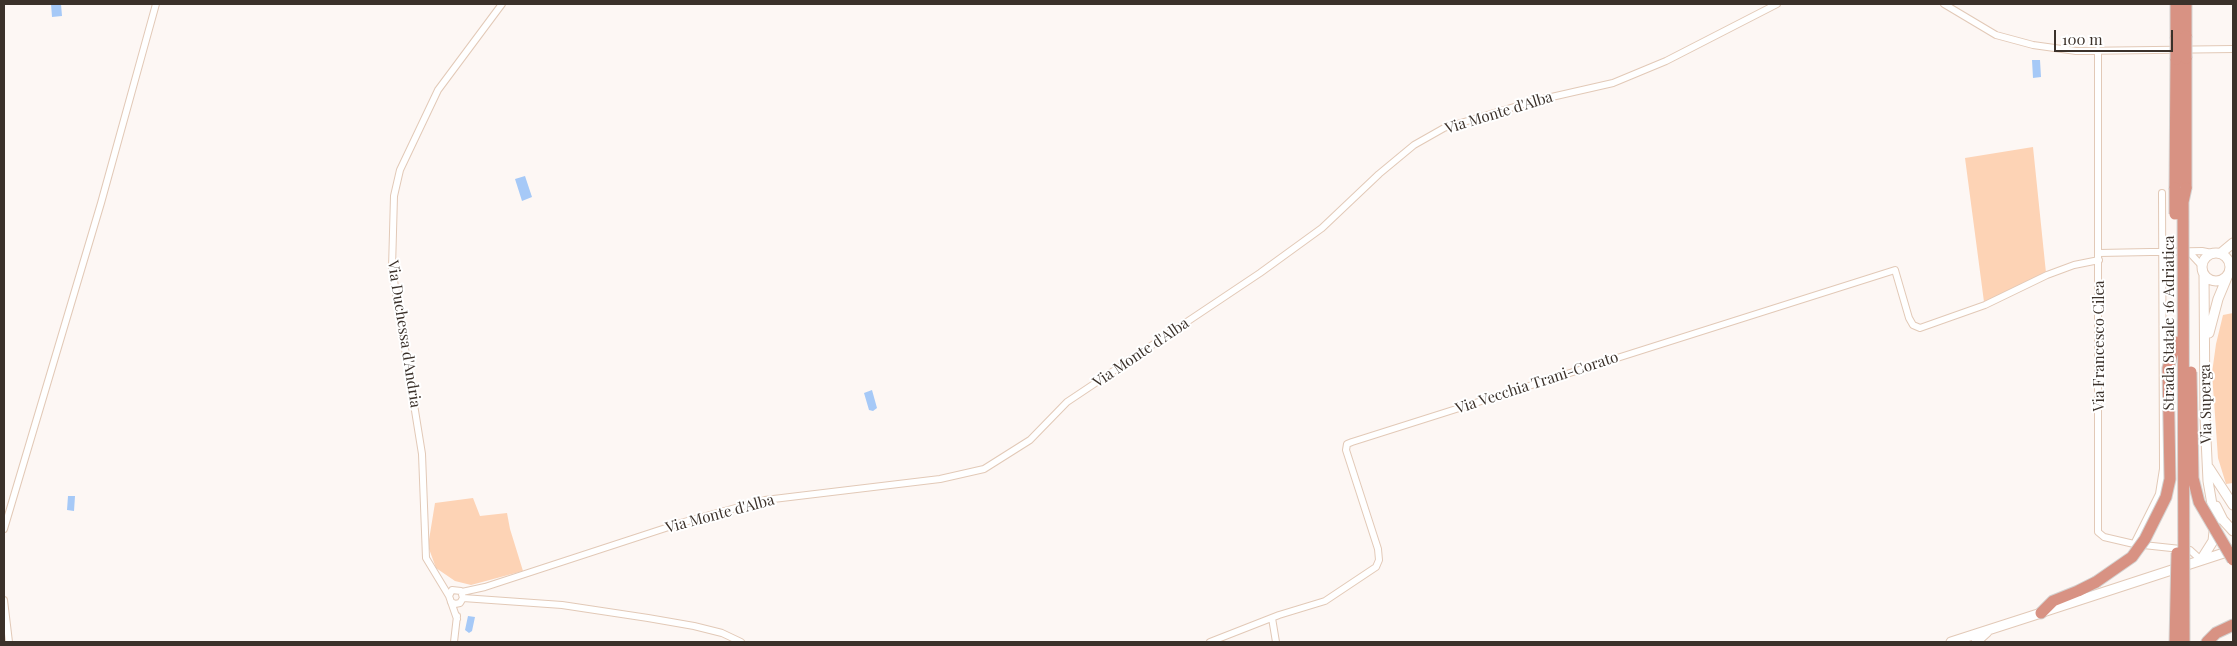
<!DOCTYPE html>
<style>
body{margin:0}
#map{position:relative;width:2237px;height:646px;overflow:hidden;background:#fdf7f4;font-family:"Playfair Display",serif}
canvas{display:block}
.frame{position:absolute;inset:0;border:5px solid #3b312a;pointer-events:none}
.scale{position:absolute;left:2054px;top:30px;width:119px;height:22px;box-sizing:border-box;border:2px solid #3b312a;border-top:0;padding-left:6px;font-size:15px;line-height:18px;white-space:nowrap;color:#3b312a;-webkit-text-stroke:4px #fff;paint-order:stroke}
</style>
<div id="map">
<canvas width="2237" height="646"></canvas>
<div class="frame"></div>
<div class="scale">100 m</div>
</div>
<script>
const c = document.querySelector('canvas').getContext('2d');
c.lineJoin = 'round';
function paint(path, color) { c.fillStyle = color; c.fill(path, 'evenodd'); }
const shape = rows => new Path2D(rows.map(r => 'M' + r).join(''));
function stroke(path, color, width, dash) { c.strokeStyle = color; c.lineWidth = width; c.lineCap = dash ? 'butt' : 'round'; c.setLineDash(dash || []); c.stroke(path); }
function drawText(font, color, halo, rows, align = 'center') {
  c.font = font + ' "Playfair Display",serif'; c.lineWidth = 4; c.setLineDash([]); c.textBaseline = 'middle'; c.strokeStyle = halo; c.fillStyle = color; for (const [text, x, y, turn = 0] of rows) {
    c.save(); c.translate(x, y); c.rotate((+turn || 0) * Math.PI / 180); c.textAlign = isNaN(turn) ? turn : align; if (halo) c.strokeText(text, 0, 0); c.fillText(text, 0, 0); c.restore();
  }
}
const green = shape([
 [2033,147,2046,273,1984,302,1965,158],
 [2233,313,2233,483,2226,484,2218,458,2212,373,2216,344,2223,315],
 [473,498,480,516,507,513,510,529,523,571,471,585,455,581,436,568,428,546,435,503]
]);
const water = shape([
 [51,4,61,4,62,16,52,17],
 [2032,60,2040,60,2041,77,2033,78],
 [525,176,532,197,522,201,515,179],
 [872,390,877,408,873,411,869,410,864,393],
 [68,496,75,496,74,511,67,510],
 [468,616,475,617,472,631,469,633,465,630]
]);
const minor = shape([
 [1944,4,1996,35,2033,45,2076,51,2233,49],
 [2098,50,2098,532,2104,537,2134,544,2190,550,2201,560],
 [2189,252,2202,266],
 [2099,253,2202,251,2212,253],
 [4,529,101,203,156,4],
 [2134,544,2159,494,2163,469,2162,193],
 [462,592,485,587,684,522,765,500,940,479,984,469,1030,440,1067,402,1260,273,1322,228,1379,174,1414,145,1444,128,1534,101,1613,83,1666,61,1777,4],
 [449,596,426,558,422,454,392,268,394,196,400,170,438,90,502,4],
 [463,598,562,605,648,618,694,626,722,633,741,642],
 [4,600,9,642],
 [451,602,455,604,460,603,463,598,461,591,452,590,449,596,457,619],
 [1272,618,1276,642],
 [454,642,457,616],
 [1210,642,1279,615,1325,601,1376,567,1379,560,1378,549,1346,450,1347,444,1352,442,1895,270,1909,318,1913,325,1920,328,1985,305,2047,275,2074,265,2099,260]
]);
const tertiary = shape([
 '2202 267a14 14 0 1 1 28 0a14 14 0 1 1-28 0Z',
 [2221,253,2233,243],
 [2209,333,2218,299,2228,275],
 [2209,468,2233,505],
 [2216,506,2223,520,2233,531],
 [2201,560,2213,541,2215,522,2208,481,2205,417,2204,274],
 [2043,612,2233,550]
]);
const secondary = shape([
 [1951,642,2041,613],
 [1976,642,1987,632]
]);
const trunk = shape([
 [2186,36,2186,4],
 [2176,37,2176,4],
 [2186,58,2186,188],
 [2175,188,2176,59],
 [2041,613,2053,601,2078,591,2096,582],
 [2207,642,2216,633,2233,625]
]);
const trunkBridge = shape([
 [2186,36,2186,58],
 [2176,59,2176,37],
 [2175,188,2175,214],
 [2191,372,2193,478,2199,502,2233,560],
 [2096,582,2132,557,2145,539,2166,497,2170,479,2168,368,2176,342],
 [2175,642,2177,553],
 [2184,642,2183,202,2186,188]
]);
const streetNames = [
 ["Via Monte d'Alba",1499,113,-17],
 ["Strada Statale 16 Adriatica",2169,323,-90],
 ["Via Duchessa d'Andria",404,334,81],
 ["Via Francesco Cilea",2099,346,-90],
 ["Via Monte d'Alba",1141,353,-34],
 ["Via Vecchia Trani-Corato",1537,383,-18],
 ["Via Superga",2206,404,-91],
 ["Via Monte d'Alba",720,514,-15]
];
paint(green, '#fdd3b5');
paint(water, '#a6c9f7');
stroke(minor, '#e2c9b7', 8);
stroke(tertiary, '#e2c9b7', 11);
stroke(secondary, '#e2c9b7', 11);
stroke(trunk, '#d4d2d0', 13);
stroke(minor, '#fff', 6);
stroke(tertiary, '#fff', 9);
stroke(secondary, '#fff', 9);
stroke(trunk, '#d89283', 11);
stroke(trunkBridge, '#d4d2d0', 13, []);
stroke(trunkBridge, '#d89283', 11);
drawText('15px', '#3b312a', '#fff', streetNames);
</script>
